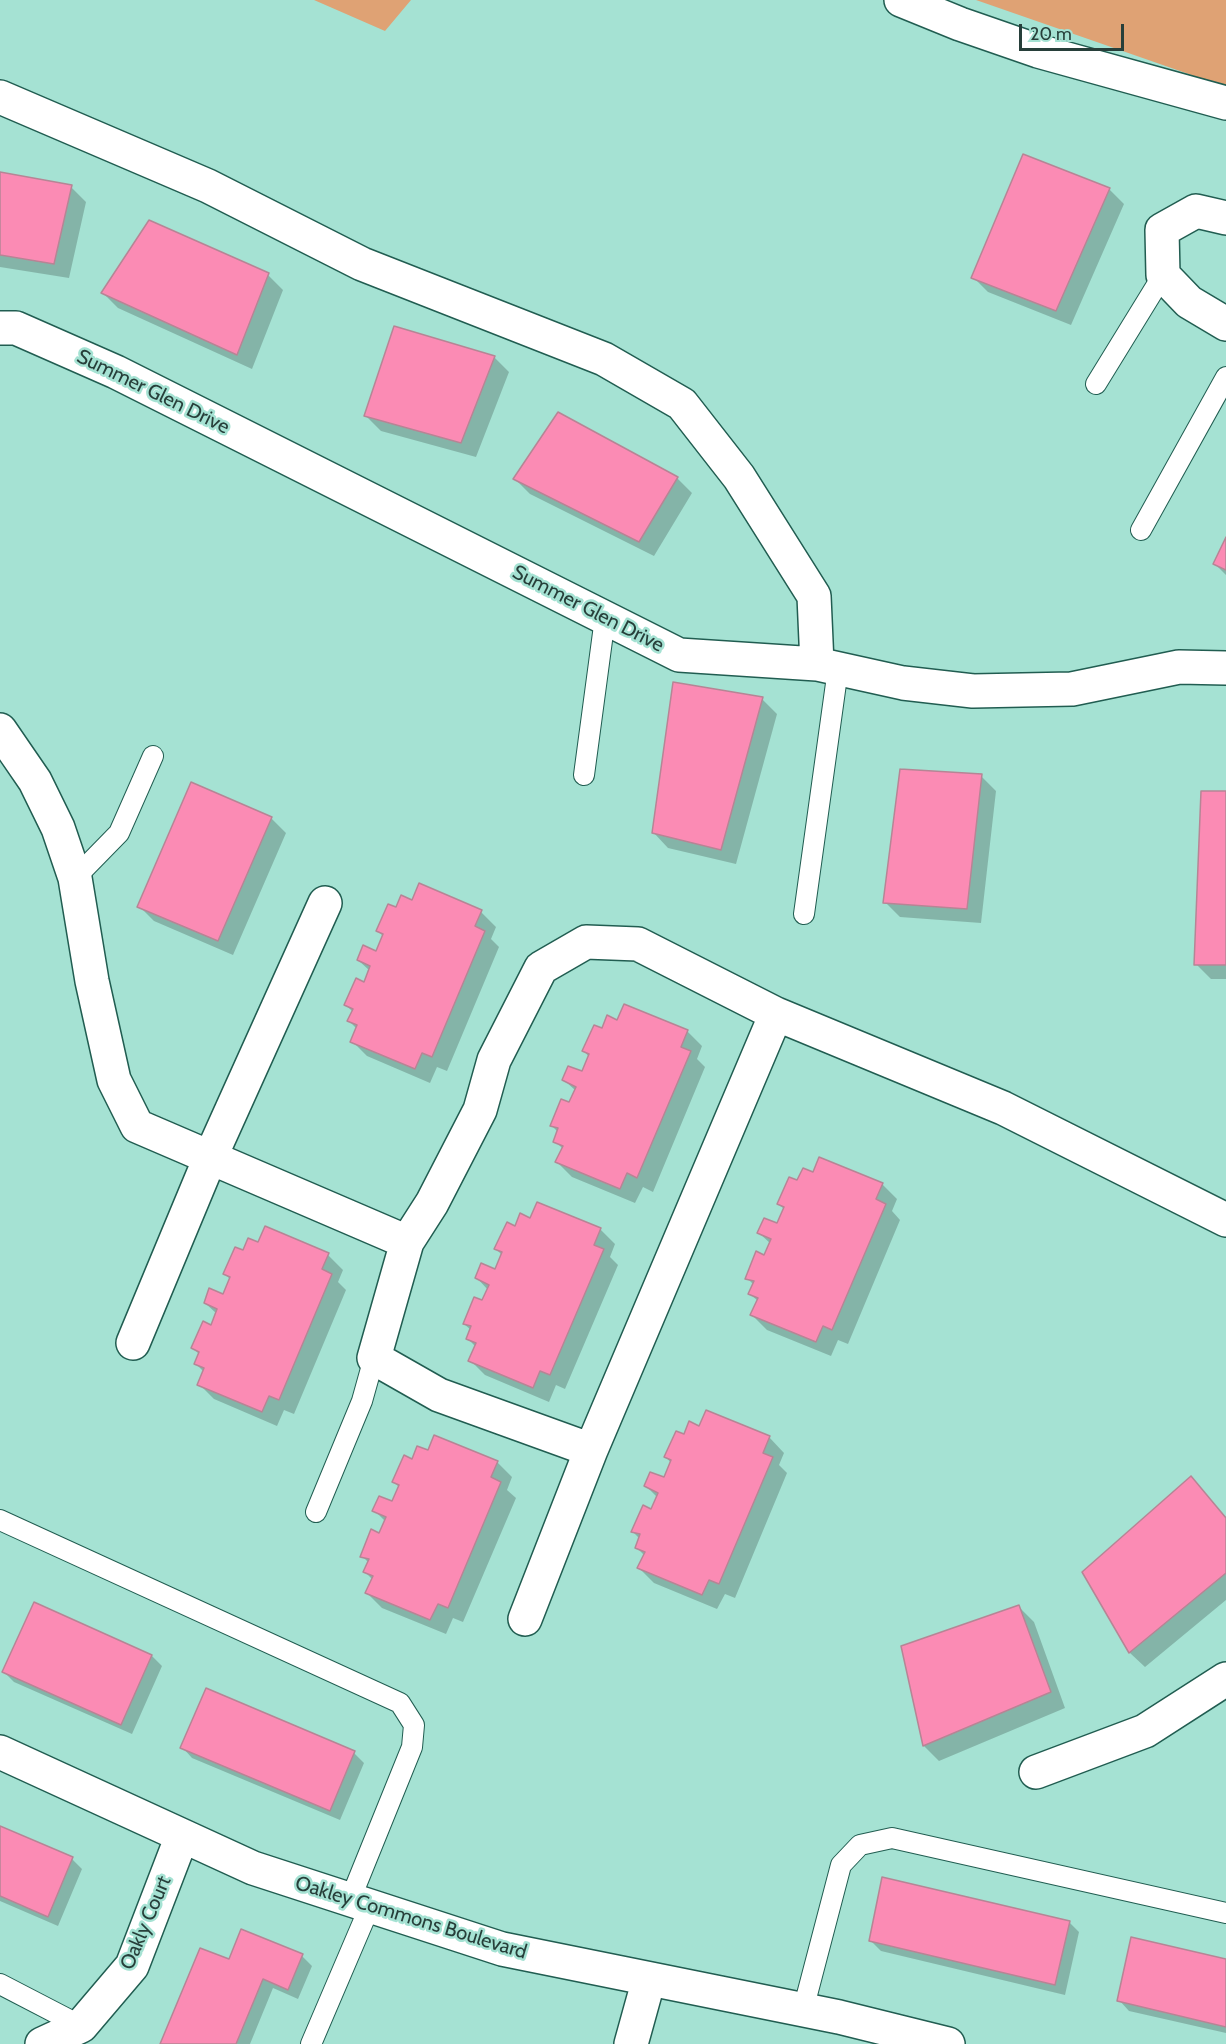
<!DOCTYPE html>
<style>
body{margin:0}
#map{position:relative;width:1226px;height:2044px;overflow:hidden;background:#a5e2d3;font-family:Cabin,sans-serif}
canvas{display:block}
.scale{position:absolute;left:1019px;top:24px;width:105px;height:27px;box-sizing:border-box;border:3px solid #273f3a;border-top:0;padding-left:8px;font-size:18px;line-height:21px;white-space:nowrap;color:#273f3a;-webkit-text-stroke:4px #a5e2d3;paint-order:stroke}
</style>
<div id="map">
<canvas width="1226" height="2044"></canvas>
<div class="scale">20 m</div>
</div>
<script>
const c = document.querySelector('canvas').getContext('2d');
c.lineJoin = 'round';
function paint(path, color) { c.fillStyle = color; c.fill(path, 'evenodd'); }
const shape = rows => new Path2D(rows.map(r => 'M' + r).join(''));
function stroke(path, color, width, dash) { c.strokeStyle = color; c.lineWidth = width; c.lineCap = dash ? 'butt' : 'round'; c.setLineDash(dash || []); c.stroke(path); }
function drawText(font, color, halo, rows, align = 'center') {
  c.font = font + ' Cabin,sans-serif'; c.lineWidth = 5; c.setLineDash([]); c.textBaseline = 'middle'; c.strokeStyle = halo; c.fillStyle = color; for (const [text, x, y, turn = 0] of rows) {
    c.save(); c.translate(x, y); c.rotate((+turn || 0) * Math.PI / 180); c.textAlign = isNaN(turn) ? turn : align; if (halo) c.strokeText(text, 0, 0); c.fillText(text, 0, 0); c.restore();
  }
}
const green = shape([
 [314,0,411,0,385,31],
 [976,0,1226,0,1226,87]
]);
const shadow = shape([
 [0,173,71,187,86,202,69,278,0,267],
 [1109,189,1124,204,1071,325,988,292,973,277],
 [268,275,283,290,252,369,118,308,103,293],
 [494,357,509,372,476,457,381,431,366,416],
 [559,414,677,478,692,493,654,556,530,494,515,479],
 [1226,540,1226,575,1215,564],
 [762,699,777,714,736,864,668,848,653,832],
 [981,776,996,791,981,923,900,917,885,902],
 [1226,793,1226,979,1211,979,1196,964],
 [271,818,286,833,233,955,154,921,139,906],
 [413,901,481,912,496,927,491,939,499,947,447,1071,437,1067,430,1083,367,1056,352,1041,357,1029,349,1021,353,1012,346,1005,364,984,370,971,358,960,377,952,383,936,378,931,397,909],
 [618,1022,687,1031,702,1046,697,1059,705,1067,653,1192,643,1187,635,1203,572,1177,557,1162,563,1149,555,1141,558,1132,552,1126,570,1104,576,1091,564,1080,583,1073,589,1057,584,1051,603,1030],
 [813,1175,882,1184,897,1199,892,1211,900,1220,848,1344,838,1340,831,1356,767,1330,752,1315,758,1301,750,1294,754,1285,747,1278,765,1257,771,1244,759,1233,777,1225,784,1209,779,1204,798,1182],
 [531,1220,600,1229,615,1244,610,1257,618,1265,565,1389,556,1385,549,1402,485,1375,470,1360,476,1347,468,1339,471,1330,464,1324,483,1302,488,1290,477,1278,495,1271,502,1255,496,1249,516,1228],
 [259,1244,328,1255,343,1270,338,1282,346,1290,294,1414,284,1410,277,1426,214,1399,199,1384,204,1372,196,1364,200,1355,193,1348,211,1327,217,1314,205,1303,224,1295,230,1279,225,1274,244,1252],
 [700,1428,769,1437,784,1453,779,1465,787,1473,735,1598,725,1594,717,1609,654,1583,639,1568,645,1556,637,1548,640,1539,633,1532,652,1511,658,1498,646,1486,665,1479,671,1463,666,1457,685,1436],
 [428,1452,497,1462,512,1477,507,1490,516,1498,463,1622,453,1618,446,1634,382,1608,367,1593,373,1580,365,1572,369,1563,362,1556,380,1535,386,1522,374,1510,392,1503,400,1488,394,1482,413,1461],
 [1191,1478,1226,1517,1226,1600,1145,1667,1130,1653,1084,1573],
 [1019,1607,1034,1622,1065,1708,939,1761,924,1746],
 [152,1656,162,1666,132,1734,14,1682,4,1672],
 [207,1690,354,1753,364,1763,340,1820,192,1758,182,1747],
 [0,1828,72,1859,82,1869,58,1926,0,1901],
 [1069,1922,1079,1932,1065,1995,881,1951,871,1941],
 [302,1956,312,1966,298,1999,273,1988,250,2044,161,2044,230,1961],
 [1226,1961,1226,2033,1129,2011,1119,2000]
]);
const building = shape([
 [1023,154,1110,188,1056,311,971,278,1023,154],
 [0,172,72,185,54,264,0,255,0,172],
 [149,220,269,273,237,355,101,293,149,220],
 [394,326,495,356,461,443,364,416,394,326],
 [558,412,678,477,639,542,513,479,558,412],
 [1226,537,1226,570,1213,564,1226,537],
 [673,682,763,697,721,850,652,833,673,682],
 [900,769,982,774,967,909,883,903,900,769],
 [191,782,272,817,218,941,137,907,191,782],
 [1201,791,1226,791,1226,965,1194,965,1201,791],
 [419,883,482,910,475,926,485,931,432,1057,422,1053,415,1069,350,1042,357,1025,347,1021,353,1009,344,1005,356,978,364,982,370,966,357,960,363,945,376,951,383,934,376,931,388,904,396,907,401,895,412,900,419,883],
 [624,1004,688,1030,681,1047,691,1051,637,1178,627,1173,620,1189,555,1162,563,1146,553,1142,558,1128,550,1126,561,1099,569,1102,576,1087,562,1080,568,1066,582,1071,589,1054,582,1051,594,1025,602,1028,607,1015,617,1020,624,1004],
 [819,1157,883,1183,876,1199,886,1204,832,1330,823,1326,816,1342,750,1315,758,1298,748,1294,754,1281,745,1279,756,1251,764,1255,771,1239,757,1233,764,1218,777,1223,784,1207,777,1204,789,1177,797,1180,803,1168,813,1172,819,1157],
 [537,1202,601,1228,594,1245,604,1249,550,1375,540,1371,533,1388,468,1361,476,1343,466,1339,471,1326,463,1324,474,1297,482,1300,489,1285,475,1278,481,1263,495,1269,502,1252,494,1249,507,1222,515,1226,520,1213,530,1218,537,1202],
 [265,1226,329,1253,322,1269,332,1274,279,1400,269,1396,262,1412,197,1385,204,1368,194,1364,199,1352,191,1348,203,1321,211,1325,217,1309,204,1303,209,1288,223,1294,230,1277,223,1274,235,1247,243,1250,248,1238,258,1242,265,1226],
 [706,1410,770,1436,763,1453,773,1457,719,1584,709,1580,702,1595,637,1568,645,1552,635,1548,640,1534,631,1532,643,1505,651,1509,658,1493,644,1486,650,1472,664,1477,671,1460,664,1457,676,1431,684,1434,689,1421,699,1426,706,1410],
 [434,1435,498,1461,491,1477,501,1482,448,1608,438,1604,430,1620,365,1593,373,1576,363,1572,369,1559,360,1557,371,1529,379,1533,386,1517,372,1511,379,1496,392,1501,399,1485,392,1482,404,1455,412,1459,417,1446,428,1450,434,1435],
 [1191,1476,1226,1518,1226,1573,1129,1653,1082,1572,1191,1476],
 [34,1602,152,1655,121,1725,2,1672,34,1602],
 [1019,1605,1051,1692,923,1746,901,1646,1019,1605],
 [206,1688,355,1751,330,1811,180,1748,206,1688],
 [0,1826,73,1857,48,1917,0,1896,0,1826],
 [882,1877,1070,1921,1055,1985,869,1941,882,1877],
 [241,1929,303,1954,288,1990,263,1979,236,2044,160,2044,200,1948,229,1959,241,1929],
 [1131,1937,1226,1959,1226,2027,1117,2001,1131,1937]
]);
const service = shape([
 [1096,384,1163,275],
 [1141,530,1226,377],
 [584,775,605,618],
 [75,878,119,833,153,756],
 [804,914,838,669],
 [316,1512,362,1401,374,1358],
 [0,1520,400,1703,414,1725,412,1747,350,1900],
 [0,1984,81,2026],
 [803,2010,841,1865,860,1845,892,1838,1226,1913],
 [311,2044,370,1906]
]);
const minor = shape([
 [901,0,960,24,1038,51,1226,103],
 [0,97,208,186,362,264,604,359,682,404,739,477,814,596,817,664],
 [1226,218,1196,211,1162,230,1163,275,1189,302,1226,324],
 [0,328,16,328,116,372,679,655,817,664,903,683,973,691,1072,689,1179,667,1226,668],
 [0,730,35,781,58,828,75,878,92,981,114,1080,137,1126,407,1242],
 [776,1014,591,1450,439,1395,374,1358,407,1242,432,1203,480,1110,494,1060,541,968,586,942,638,944,776,1014,1003,1108,1226,1220],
 [133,1343,210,1158,325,903],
 [525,1619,591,1450],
 [0,1752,253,1868,502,1949,839,2017,948,2044],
 [1036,1772,1145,1731,1226,1679],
 [42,2044,81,2026,132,1966,182,1836],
 [631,2044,649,1979]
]);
const streetNames = [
 ["Summer Glen Drive",153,392,26],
 ["Summer Glen Drive",588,609,27],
 ["Oakley Commons Boulevard",411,1918,17],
 ["Oakly Court",146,1923,-67]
];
paint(green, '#dfa274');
paint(shadow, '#0003');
paint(building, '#fb8bb4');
stroke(building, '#b68595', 1.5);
stroke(service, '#215d51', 22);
stroke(minor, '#215d51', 36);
stroke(service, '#fff', 20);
stroke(minor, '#fff', 33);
drawText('20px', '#273f3a', '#a5e2d3', streetNames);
</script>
